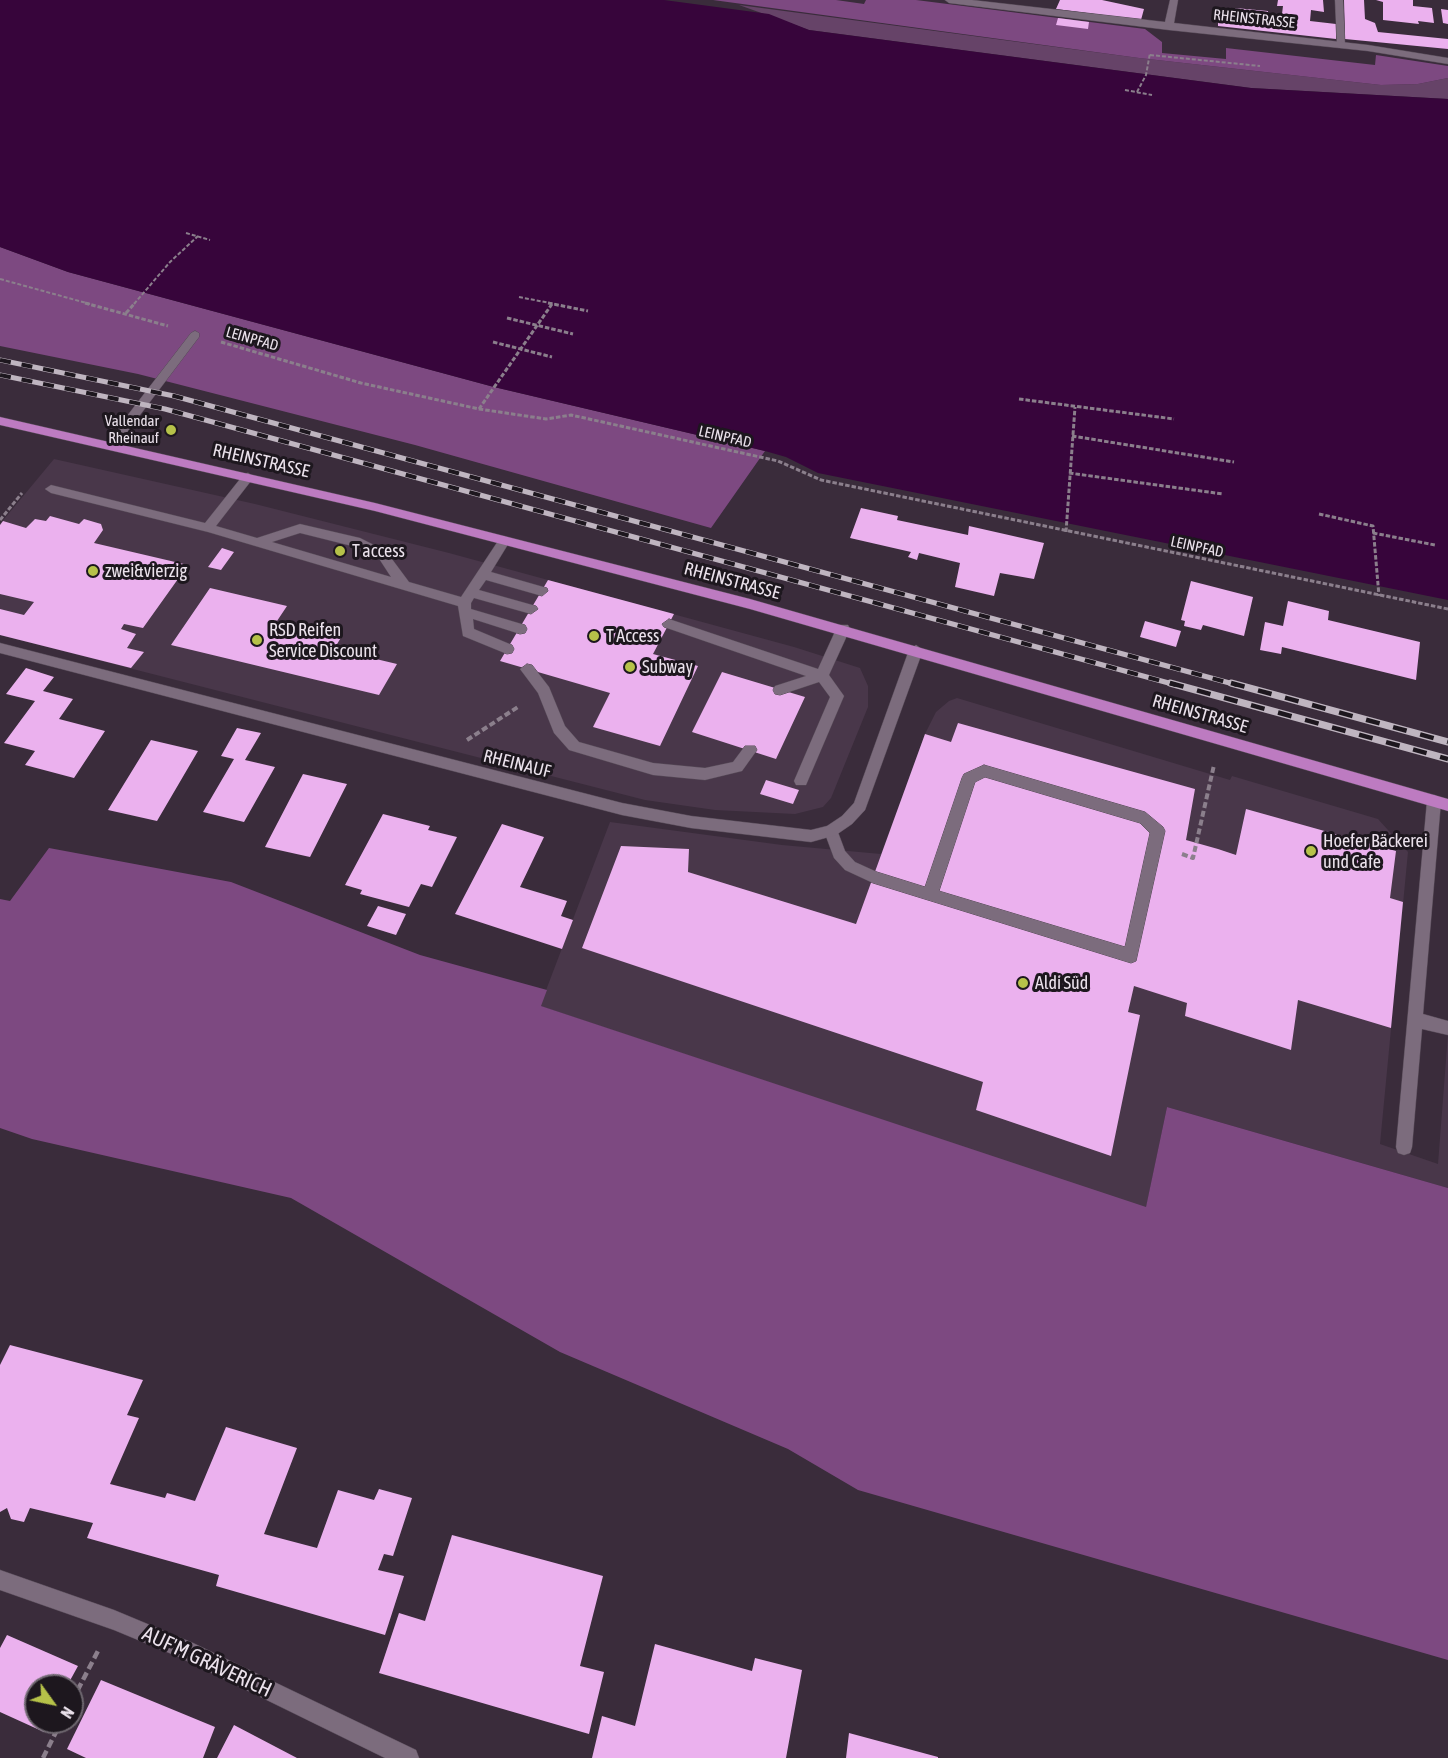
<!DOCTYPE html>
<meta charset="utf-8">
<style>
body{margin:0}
#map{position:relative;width:1448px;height:1758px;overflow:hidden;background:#3a2c3b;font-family:"Asap Condensed",sans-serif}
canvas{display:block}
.north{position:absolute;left:24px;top:1674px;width:60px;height:60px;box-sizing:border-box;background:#1d171e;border:2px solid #6f6870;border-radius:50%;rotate:123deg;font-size:16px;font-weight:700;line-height:24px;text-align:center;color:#ebe2ec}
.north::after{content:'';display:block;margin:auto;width:21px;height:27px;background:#b6c249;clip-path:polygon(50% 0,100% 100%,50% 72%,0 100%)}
</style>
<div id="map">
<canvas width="1448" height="1758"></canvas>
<div class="north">N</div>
</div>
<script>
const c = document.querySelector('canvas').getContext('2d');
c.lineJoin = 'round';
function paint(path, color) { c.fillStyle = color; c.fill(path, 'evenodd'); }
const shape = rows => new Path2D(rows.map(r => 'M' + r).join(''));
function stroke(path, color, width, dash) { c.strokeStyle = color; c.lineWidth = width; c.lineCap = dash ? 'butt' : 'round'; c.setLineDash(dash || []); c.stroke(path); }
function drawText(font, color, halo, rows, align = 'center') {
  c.font = font + ' "Asap Condensed",sans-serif'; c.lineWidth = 6; c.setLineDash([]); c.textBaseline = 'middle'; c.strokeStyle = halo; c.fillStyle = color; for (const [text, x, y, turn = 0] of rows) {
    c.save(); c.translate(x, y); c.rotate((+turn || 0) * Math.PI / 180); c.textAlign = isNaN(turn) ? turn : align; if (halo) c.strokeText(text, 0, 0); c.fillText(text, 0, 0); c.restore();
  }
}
const built = shape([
 [54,459,255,504,449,553,794,647,860,668,868,686,868,707,831,798,823,807,795,814,715,810,645,800,0,635,0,524],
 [957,698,1230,780,1232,776,1378,819,1408,852,1380,1144,1438,1164,1448,1034,1448,1188,1167,1107,1146,1208,540,1006,610,822,782,845,881,854,925,734,936,712,949,701]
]);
const green = shape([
 [739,5,1139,58,1381,85,1418,84,1448,78,1448,99,1251,88,809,30]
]);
const forest = shape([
 [713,0,836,0,864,4,866,0,916,0,1145,29,1162,42,1162,53,1226,59,1226,48,1375,65,1376,55,1448,66,1448,78,1418,84,1381,85,1139,58],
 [0,247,68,272,494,387,765,451,711,528,415,445,138,374,0,346],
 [49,848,231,882,420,955,547,990,541,1006,1146,1207,1167,1107,1448,1188,1448,1660,858,1490,788,1449,560,1352,291,1198,32,1139,0,1128,0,899,10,901]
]);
const water = shape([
 [0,0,664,0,769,14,809,30,1251,88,1448,99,1448,600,818,473,786,457,765,451,494,387,68,272,0,247]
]);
const building = shape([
 [1060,0,1102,0,1144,9,1141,20,1056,9],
 [1278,0,1323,0,1324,12,1311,10,1310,21,1336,24,1336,39,1218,26,1218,10,1235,12,1235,8,1268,11,1269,20,1293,22,1294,15,1282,14,1283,6,1277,6],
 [1344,0,1364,0,1365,19,1375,23,1378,32,1448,39,1448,49,1345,39],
 [1376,0,1413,0,1413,6,1432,8,1434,23,1418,21,1419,24,1383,20,1383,2],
 [1441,9,1448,10,1448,24,1443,23],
 [1058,18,1089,22,1088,29,1056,25],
 [861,508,898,516,897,520,968,535,969,526,1044,543,1034,579,1000,573,994,596,955,587,960,563,919,553,917,560,908,557,911,552,850,538],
 [50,516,79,524,84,519,101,524,103,530,94,543,188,565,143,628,124,624,121,629,136,634,127,648,144,652,131,668,0,635,0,609,24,615,34,602,0,594,0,525,3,521,26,528,35,519,46,521],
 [222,548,234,552,221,570,208,567],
 [548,580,674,614,653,654,698,666,660,746,593,727,610,693,500,661],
 [1191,581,1253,597,1244,636,1203,625,1201,630,1184,626,1185,621,1181,620],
 [210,588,287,606,277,621,342,636,334,649,397,664,379,695,171,645],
 [1288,601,1329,611,1328,620,1420,642,1416,680,1282,647,1281,654,1260,650,1265,622,1283,626],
 [1145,621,1181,631,1176,647,1140,637],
 [26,668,54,677,43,691,73,699,59,719,105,731,74,778,25,765,35,751,4,743,35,701,6,694],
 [722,672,805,697,776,759,692,732],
 [958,723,1195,789,1186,840,1218,849,1236,855,1246,809,1396,851,1390,898,1403,902,1391,1028,1298,1000,1291,1050,1185,1016,1187,1003,1134,986,1128,1012,1140,1015,1111,1156,976,1110,983,1082,582,948,621,846,689,849,688,872,856,924,925,734,951,742],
 [237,728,261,733,245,760,275,767,244,822,203,812,234,759,221,756],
 [151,740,198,751,157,821,108,810],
 [303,774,347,784,310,857,265,847],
 [766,780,799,790,793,804,760,794],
 [383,814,430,826,428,830,457,837,432,887,421,884,409,907,360,894,362,890,345,885],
 [502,824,544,837,520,887,567,901,561,916,573,920,562,949,455,914],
 [378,906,406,914,396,935,367,926],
 [10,1345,143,1380,127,1415,139,1418,110,1484,165,1498,167,1493,195,1501,226,1427,297,1448,264,1534,317,1548,338,1490,374,1500,379,1489,412,1498,393,1556,384,1554,378,1570,404,1576,385,1635,216,1586,219,1575,87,1538,93,1523,30,1508,24,1522,11,1519,7,1508,0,1512,0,1365],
 [452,1535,603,1576,580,1666,604,1672,589,1734,379,1673,399,1613,425,1621],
 [7,1635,78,1666,67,1686,36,1686,36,1722,49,1722,44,1732,0,1712,0,1648],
 [655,1644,752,1671,755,1658,802,1670,786,1758,592,1758,602,1716,635,1726],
 [101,1680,215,1727,203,1758,86,1758,67,1749],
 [234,1725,297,1758,217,1758],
 [849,1733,938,1757,938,1758,846,1758]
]);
const pathFar3 = shape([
 [1150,55,1260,66],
 [1125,90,1152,95],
 [1137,92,1146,75,1150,53],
 [186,233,210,240],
 [0,279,90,304],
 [519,297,555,304],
 [134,304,170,262,198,236]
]);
const pathFar2 = shape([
 [85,303,168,326],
 [548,303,588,311],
 [126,313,135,303],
 [507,318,573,334],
 [221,342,361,383,479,409,546,419,571,415,778,461,821,480,1448,609],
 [493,342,552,357],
 [1019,399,1174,419],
 [479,409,552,304],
 [1072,436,1234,462],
 [1069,473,1223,494],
 [1319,514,1373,526,1379,596],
 [0,520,22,493],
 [1066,532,1075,407],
 [1373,533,1435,545]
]);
const pathFar1 = shape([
 [467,740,518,707],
 [1182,854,1193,858,1214,765]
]);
const path = shape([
 [72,1701,99,1649],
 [43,1758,61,1722]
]);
const service = shape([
 [1335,0,1343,0,1345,45,1341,48,1337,45,1335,0],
 [195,331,199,333,199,337,115,448,107,448,107,442,191,333,195,331],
 [248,473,254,477,216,526,257,538,300,524,360,538,386,551,409,582,461,597,500,538,504,536,510,541,491,572,547,588,548,591,542,596,486,580,479,590,536,606,538,609,531,614,474,598,471,603,471,609,525,625,527,629,525,633,520,634,473,619,474,629,512,645,514,649,512,653,507,654,463,636,458,606,208,532,51,493,45,489,51,485,205,523,244,474,248,473],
 [300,533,356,547,378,557,391,577,272,542,300,533],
 [669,619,818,669,838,625,848,625,850,629,829,675,844,696,806,785,796,785,794,781,830,697,819,682,780,695,775,694,773,690,775,686,806,676,664,627,662,624,669,619],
 [527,664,532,665,549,687,565,726,579,742,653,763,705,768,733,762,745,746,755,746,757,750,742,771,705,780,653,775,569,750,554,733,538,693,520,669,527,664],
 [984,765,1145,812,1163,827,1165,831,1136,961,1131,963,873,883,845,870,834,858,824,831,826,827,831,825,836,827,845,851,855,862,877,872,925,887,962,778,964,774,984,765],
 [985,777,1140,823,1150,833,1125,947,939,891,975,782,985,777],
 [1434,795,1439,797,1441,801,1423,1014,1448,1021,1448,1035,1422,1029,1412,1147,1410,1153,1404,1155,1398,1153,1396,1147,1427,801,1429,797,1434,795]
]);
const minor = shape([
 [945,0,972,0,1165,22,1170,0,1178,0,1174,23,1368,45,1448,58,1448,64,1368,51,1169,30,949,3,945,0],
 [0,643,622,803,691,816,811,830,827,826,842,816,854,803,909,650,916,645,923,650,865,810,852,824,836,835,811,842,691,828,622,815,0,653,0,643],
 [0,1570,114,1610,193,1643,416,1750,419,1758,385,1758,179,1657,114,1630,0,1590,0,1570]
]);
const primary = shape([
 [0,417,375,503,750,599,1448,799,1448,811,750,609,375,511,0,425,0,417]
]);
const railFar1 = shape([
 [0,360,174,396,1237,685],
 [0,375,165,409,1176,685]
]);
const rail = shape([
 [1170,683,1448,759],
 [1231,683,1448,742]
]);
const markers = [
 [171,430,6,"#b6c249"],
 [340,551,6,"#b6c249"],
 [93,571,6,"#b6c249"],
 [594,636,6,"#b6c249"],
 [257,640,6,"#b6c249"],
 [630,667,6,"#b6c249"],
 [1311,851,6,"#b6c249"],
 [1023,983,6,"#b6c249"]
];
const farStreetnames = [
 ["RHEINSTRASSE",1254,19,6],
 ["LEINPFAD",252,339,16],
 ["LEINPFAD",725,437,13],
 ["LEINPFAD",1197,547,12]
];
const farPoinames = [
 ["Vallendar",159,421],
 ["Rheinauf",159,438]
];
const streetNames = [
 ["RHEINSTRASSE",261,461,13],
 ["RHEINSTRASSE",732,581,15],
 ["RHEINSTRASSE",1200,714,16],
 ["RHEINAUF",517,764,14]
];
const poiNames = [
 ["T access",352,551],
 ["zwei&vierzig",105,571],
 ["RSD Reifen",269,630],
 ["Service Discount",269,651],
 ["T Access",606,636],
 ["Subway",642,667],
 ["Hoefer Bäckerei",1323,841],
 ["und Cafe",1323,862],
 ["Aldi Süd",1035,983]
];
const nearStreetnames = [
 ["AUF'M GRÄVERICH",207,1662,25]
];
paint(built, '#49374a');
paint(green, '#664368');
paint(forest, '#7d4981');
paint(water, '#37053b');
paint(building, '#ebb1ee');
stroke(service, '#564a57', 1);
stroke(minor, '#564a57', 1);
stroke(primary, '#564a57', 1);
stroke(pathFar3, '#8b7f8c', 2, [4, 2]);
stroke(pathFar2, '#8b7f8c', 3, [4.5, 2]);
stroke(pathFar1, '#8b7f8c', 4, [6, 3]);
stroke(path, '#8b7f8c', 4.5, [8, 4]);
paint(service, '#7c6c7d');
paint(minor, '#7c6c7d');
paint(primary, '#bd7bc1');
stroke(railFar1, '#bfb5c0', 5);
stroke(rail, '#bfb5c0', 7);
stroke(railFar1, '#1d171e', 4, [11]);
stroke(rail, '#1d171e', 4.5, [14]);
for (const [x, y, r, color] of markers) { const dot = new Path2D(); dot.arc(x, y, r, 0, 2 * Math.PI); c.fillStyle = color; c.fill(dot); stroke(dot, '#1d171e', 2); }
drawText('15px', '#ebe2ec', '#1d171e', farStreetnames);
drawText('15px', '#ebe2ec', '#1d171e', farPoinames, 'right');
drawText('18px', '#ebe2ec', '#1d171e', streetNames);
drawText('18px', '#ebe2ec', '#1d171e', poiNames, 'left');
drawText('21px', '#ebe2ec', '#1d171e', nearStreetnames);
</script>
